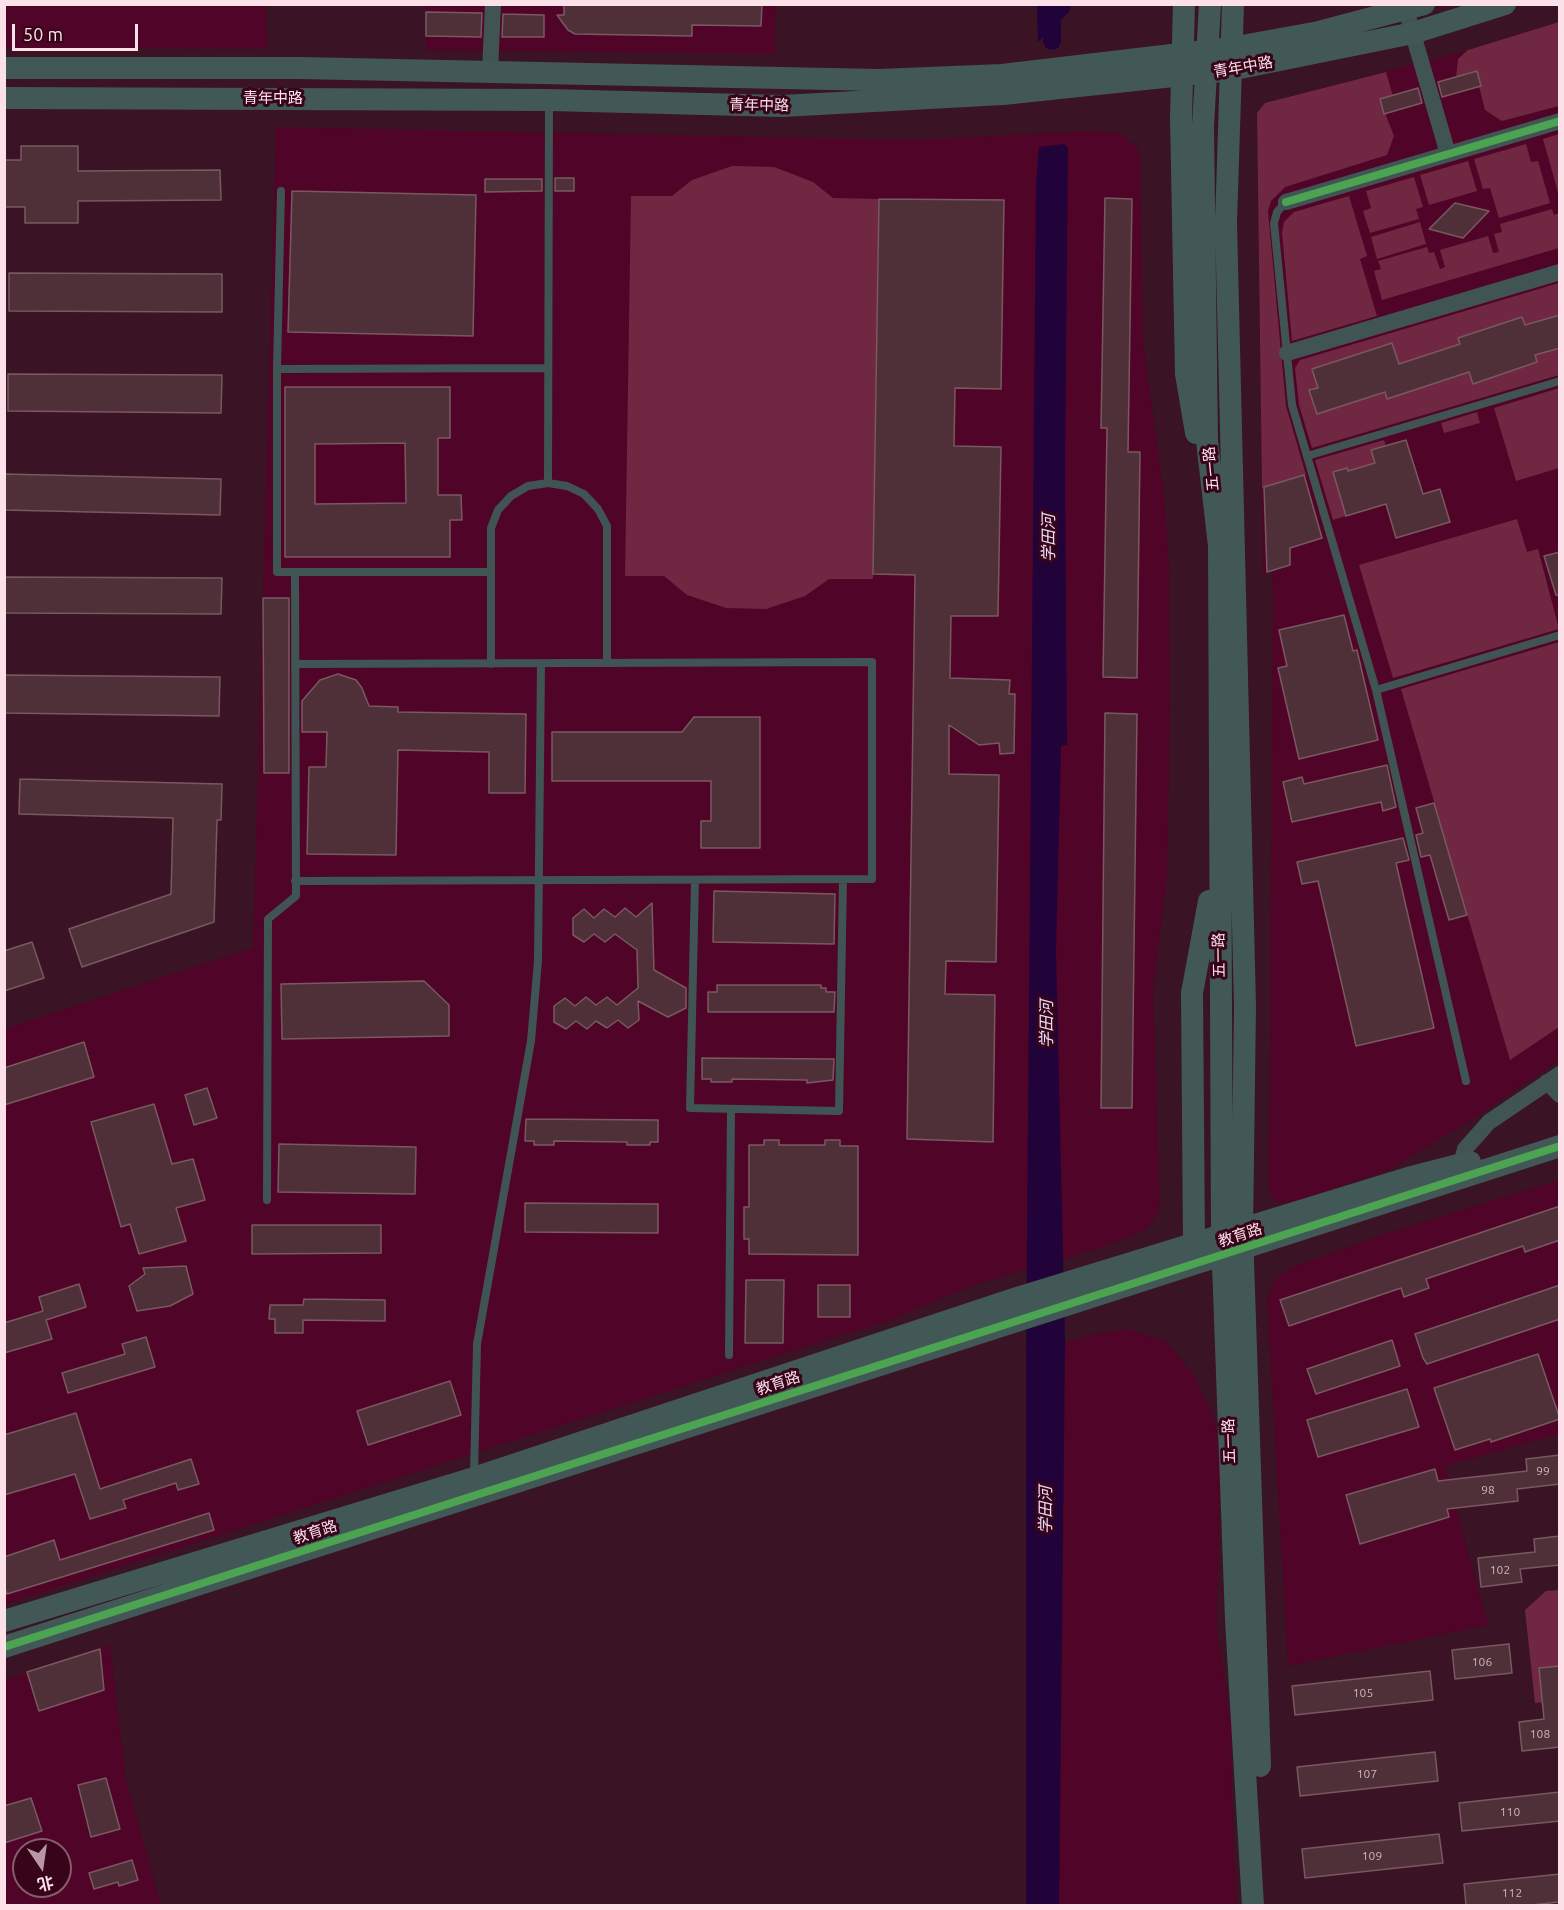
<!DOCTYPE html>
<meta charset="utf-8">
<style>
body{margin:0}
#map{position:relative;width:1564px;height:1910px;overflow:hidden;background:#3a1324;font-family:Ubuntu,"Noto Sans SC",sans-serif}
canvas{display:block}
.frame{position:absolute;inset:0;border:6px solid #fce1e8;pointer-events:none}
.north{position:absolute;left:12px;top:1838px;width:60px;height:60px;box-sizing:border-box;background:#38041a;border:2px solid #865c6c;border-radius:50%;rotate:167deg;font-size:16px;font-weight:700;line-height:24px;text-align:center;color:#fce1e8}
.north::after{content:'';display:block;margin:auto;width:21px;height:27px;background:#b899a3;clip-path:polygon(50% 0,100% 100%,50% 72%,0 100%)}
.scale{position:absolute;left:12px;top:24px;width:126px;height:27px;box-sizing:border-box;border:3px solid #fce1e8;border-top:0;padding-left:8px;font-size:18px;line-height:21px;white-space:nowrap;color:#fce1e8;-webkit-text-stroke:4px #38041a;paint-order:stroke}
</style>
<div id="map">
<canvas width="1564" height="1910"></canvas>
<div class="frame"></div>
<div class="north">北</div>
<div class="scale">50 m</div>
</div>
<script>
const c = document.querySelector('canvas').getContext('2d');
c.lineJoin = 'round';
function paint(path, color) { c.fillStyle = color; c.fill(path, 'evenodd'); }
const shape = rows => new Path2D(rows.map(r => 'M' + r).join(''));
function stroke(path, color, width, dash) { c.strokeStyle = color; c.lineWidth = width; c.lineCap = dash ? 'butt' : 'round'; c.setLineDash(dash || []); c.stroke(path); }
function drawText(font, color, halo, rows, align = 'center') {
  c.font = font + ' Ubuntu,"Noto Sans SC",sans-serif'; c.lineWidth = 6; c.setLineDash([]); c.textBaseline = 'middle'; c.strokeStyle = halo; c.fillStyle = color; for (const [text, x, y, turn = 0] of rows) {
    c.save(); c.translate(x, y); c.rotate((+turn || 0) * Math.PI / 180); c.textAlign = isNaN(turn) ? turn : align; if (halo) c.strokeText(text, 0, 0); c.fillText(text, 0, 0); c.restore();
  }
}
const built = shape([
 [5,4,266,5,267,49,5,48],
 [426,5,776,5,774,54,426,50],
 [1559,22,1559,1060,1473,1119,1387,1171,1294,1202,1276,1202,1269,1191,1273,601,1272,571,1263,573,1257,113,1265,103,1468,50],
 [276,127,916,140,1089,131,1122,134,1137,147,1140,157,1143,339,1164,496,1169,564,1170,716,1167,876,1153,989,1160,1210,1147,1229,1109,1245,971,1286,890,1320,5,1604,4,1029,253,948],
 [1559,1180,1559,1434,1445,1466,1488,1625,1288,1666,1267,1300,1274,1281,1292,1267,1388,1233],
 [1128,1329,1165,1341,1193,1373,1215,1420,1220,1473,1217,1630,1231,1721,1232,1801,1237,1905,1059,1906,1065,1343,1086,1336],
 [110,1645,126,1780,161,1905,5,1905,4,1680],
 [24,1850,60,1850,60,1886,24,1886]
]);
const green = shape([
 [1559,22,1559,106,1502,121,1485,110,1479,86,1456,77,1458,59,1468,50],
 [1386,72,1393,96,1380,100,1394,136,1387,155,1285,187,1271,201,1268,211,1286,406,1306,475,1262,488,1257,113,1265,103],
 [1559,134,1560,134,1559,196,1543,139],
 [1526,144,1531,162,1538,161,1550,203,1499,218,1490,188,1483,189,1474,159],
 [1468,161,1477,191,1429,205,1420,175],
 [732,166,774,167,813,182,833,198,879,199,873,579,829,579,805,596,766,609,726,608,687,595,664,576,625,576,631,196,672,196,692,180],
 [1414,177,1423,207,1416,209,1419,219,1370,233,1363,211,1371,208,1366,191],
 [1349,196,1367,256,1360,259,1377,316,1292,341,1282,233,1284,222,1294,212],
 [1552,209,1554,215,1559,213,1559,248,1382,300,1374,271,1381,269,1378,261,1427,247,1429,253,1434,252,1440,269,1445,267,1440,250,1488,236,1493,253,1499,252,1494,234,1502,232,1500,224],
 [1420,222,1426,244,1377,259,1371,237],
 [1559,283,1559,375,1312,448,1299,405,1295,368,1300,360],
 [1559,388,1559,468,1516,481,1494,408],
 [1477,412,1480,423,1444,433,1441,423],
 [1384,440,1386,446,1371,450,1375,463,1348,471,1347,468,1334,472,1346,516,1333,520,1315,460],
 [1517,519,1527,552,1538,549,1559,629,1393,678,1359,565],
 [1559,642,1559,1027,1510,1060,1401,689],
 [1559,1590,1559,1666,1539,1668,1542,1696,1559,1701,1535,1703,1525,1610,1546,1591]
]);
const water = shape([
 [1037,5,1071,5,1069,12,1038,42],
 [1064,144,1068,148,1065,473,1067,745,1061,746,1056,951,1065,1343,1059,1905,1026,1906,1026,1352,1036,184,1039,147]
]);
const canal = shape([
 [1052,41,1052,4]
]);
const building = shape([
 [564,4,762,4,761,26,692,25,692,36,575,34,568,30,557,15,564,15,564,4],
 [426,12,482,13,481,37,426,36,426,12],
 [503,14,544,15,544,37,502,37,503,14],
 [1477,71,1481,86,1442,97,1438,82,1477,71],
 [1418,88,1422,103,1384,114,1380,99,1418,88],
 [21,146,78,146,78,171,220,170,221,200,78,201,78,223,25,223,25,207,4,207,4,160,21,160,21,146],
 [555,178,574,178,574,191,555,191,555,178],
 [485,179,542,179,542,191,485,192,485,179],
 [292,191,476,195,473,336,288,332,292,191],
 [1105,198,1132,199,1128,452,1140,452,1137,678,1103,677,1107,428,1101,428,1105,198],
 [879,199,1004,200,1001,389,955,388,954,446,1001,447,998,616,951,616,950,678,1010,680,1009,694,1015,694,1014,753,1000,754,999,743,979,745,949,725,949,774,999,775,996,962,946,961,945,994,995,995,993,1142,907,1139,915,575,873,574,879,199],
 [1455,203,1489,211,1463,238,1429,229,1455,203],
 [9,273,222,274,222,312,9,311,9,273],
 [1560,315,1560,348,1535,355,1537,362,1473,384,1469,372,1387,399,1385,392,1317,414,1309,390,1318,388,1312,369,1392,343,1399,364,1460,344,1458,338,1522,317,1525,325,1560,315],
 [8,374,222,375,221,413,8,411,8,374],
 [285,387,450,387,450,438,438,438,438,495,461,495,462,520,450,520,450,557,285,557,285,387],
 [405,443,406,503,315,504,315,444,405,443],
 [1406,440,1423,494,1440,489,1450,522,1396,538,1386,504,1346,516,1333,472,1347,468,1348,471,1375,463,1371,450,1406,440],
 [4,474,221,479,220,515,4,510,4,474],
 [1304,475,1322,538,1290,548,1290,565,1267,572,1264,487,1304,475],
 [1560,552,1560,595,1556,595,1544,556,1560,552],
 [4,577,222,578,221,614,4,613,4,577],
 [263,598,289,598,289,773,264,773,263,598],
 [1344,615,1353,651,1357,650,1378,740,1299,759,1278,668,1287,666,1279,630,1344,615],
 [338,674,356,680,362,688,369,706,398,707,398,712,526,714,525,793,489,793,489,752,398,750,396,855,307,854,309,767,326,767,327,732,302,732,302,701,320,680,338,674],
 [4,675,220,677,219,716,4,713,4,675],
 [1105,713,1137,714,1132,1108,1101,1108,1105,713],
 [694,717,760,717,760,848,701,848,701,821,711,821,711,781,552,781,552,732,682,732,694,717],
 [1387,765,1396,807,1383,811,1381,802,1292,822,1283,782,1302,777,1304,784,1387,765],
 [20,779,222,784,221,820,217,820,214,922,82,967,69,929,171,894,173,818,19,814,20,779],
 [1434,803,1467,915,1449,920,1430,855,1421,857,1416,835,1423,833,1416,808,1434,803],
 [1403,838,1409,860,1396,863,1434,1028,1356,1046,1318,881,1302,884,1297,862,1403,838],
 [714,891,835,894,834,944,713,942,714,891],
 [652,903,654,970,686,988,686,1008,668,1017,638,1001,639,1020,628,1028,618,1020,607,1028,596,1021,587,1029,576,1021,566,1029,554,1022,554,1006,565,998,575,1006,586,997,596,1005,607,997,617,1005,638,988,637,950,615,934,605,942,594,934,584,942,573,935,573,918,584,909,594,918,604,909,615,917,625,908,636,917,652,903],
 [32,942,44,978,4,991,4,951,32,942],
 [424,981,449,1005,449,1036,282,1039,281,984,424,981],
 [717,985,821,985,821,988,826,988,826,992,835,992,834,1012,708,1012,708,992,717,992,717,985],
 [84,1042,94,1077,4,1105,4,1068,84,1042],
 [702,1058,834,1059,833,1080,807,1083,807,1080,732,1079,732,1082,711,1082,711,1079,702,1079,702,1058],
 [207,1088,217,1118,194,1125,185,1095,207,1088],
 [154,1104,172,1164,193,1159,205,1200,176,1208,186,1241,139,1254,130,1224,121,1227,91,1122,154,1104],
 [526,1119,658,1120,658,1142,650,1142,650,1145,627,1145,627,1142,554,1141,554,1145,534,1145,534,1141,525,1141,526,1119],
 [764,1140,779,1140,779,1145,825,1145,825,1140,840,1140,840,1146,858,1146,858,1255,749,1254,749,1239,744,1239,744,1207,749,1207,749,1145,764,1145,764,1140],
 [279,1144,416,1147,415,1194,278,1192,279,1144],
 [525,1203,658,1204,658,1233,525,1232,525,1203],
 [1560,1206,1560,1240,1525,1252,1523,1246,1426,1279,1429,1288,1404,1297,1401,1288,1289,1326,1280,1300,1560,1206],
 [252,1225,381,1225,381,1253,252,1254,252,1225],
 [186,1266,193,1294,170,1306,137,1311,129,1286,145,1274,143,1268,186,1266],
 [746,1280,784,1280,783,1343,745,1343,746,1280],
 [79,1284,86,1307,46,1320,52,1339,4,1353,4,1323,43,1311,39,1297,79,1284],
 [818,1285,850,1285,850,1317,818,1317,818,1285],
 [1560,1285,1560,1319,1427,1364,1423,1358,1415,1334,1560,1285],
 [304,1299,385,1300,385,1321,303,1320,303,1333,275,1333,275,1319,269,1319,270,1305,303,1305,304,1299],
 [146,1337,155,1367,68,1393,62,1373,125,1354,122,1344,146,1337],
 [1392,1340,1400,1366,1316,1394,1307,1369,1392,1340],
 [1538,1354,1560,1419,1491,1442,1490,1439,1455,1450,1434,1388,1538,1354],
 [450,1381,461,1415,368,1445,357,1411,450,1381],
 [1407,1389,1419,1427,1318,1457,1307,1420,1407,1389],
 [76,1413,100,1489,191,1459,199,1484,178,1490,176,1483,123,1500,126,1508,90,1519,75,1474,4,1495,4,1435,76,1413],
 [1560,1455,1560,1484,1517,1489,1518,1501,1447,1509,1449,1517,1360,1544,1346,1495,1435,1469,1438,1481,1527,1471,1526,1459,1560,1455],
 [209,1513,214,1530,7,1594,4,1586,4,1557,54,1540,60,1560,209,1513],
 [1560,1536,1560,1565,1520,1569,1522,1582,1481,1587,1478,1558,1535,1552,1534,1539,1560,1536],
 [1509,1644,1512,1673,1455,1679,1452,1650,1509,1644],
 [100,1649,104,1690,39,1711,27,1672,100,1649],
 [1560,1666,1560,1747,1522,1751,1519,1722,1544,1719,1539,1668,1560,1666],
 [1430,1671,1433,1700,1295,1715,1292,1686,1430,1671],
 [1435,1752,1438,1781,1300,1796,1297,1767,1435,1752],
 [106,1778,120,1829,91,1837,78,1785,106,1778],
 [1560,1792,1560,1821,1462,1831,1459,1803,1560,1792],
 [31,1798,42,1831,4,1843,4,1806,31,1798],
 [1439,1834,1443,1863,1305,1878,1302,1849,1439,1834],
 [132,1860,138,1880,119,1886,118,1882,94,1889,89,1873,132,1860],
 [1560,1874,1560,1902,1531,1905,1466,1905,1464,1884,1560,1874]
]);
const lane = shape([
 [281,191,277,369,277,572,491,572],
 [1286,202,1277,212,1274,223,1292,405,1376,690,1466,1081],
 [277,369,548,368],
 [1307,456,1560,381],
 [548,483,549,102],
 [295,664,872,662,872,879,295,881],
 [491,664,491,528,498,510,511,496,528,486,548,483,567,486,584,494,598,509,607,526,607,663],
 [1376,690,1560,635],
 [695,880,690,1108,839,1111,843,879],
 [267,1200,268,919,296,896,295,572],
 [729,1355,731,1109],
 [474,1475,477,1344,531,1041,538,961,541,663]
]);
const street = shape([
 [1406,10,1448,154],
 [490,72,493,4],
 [1286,202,1560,121],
 [1287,353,1560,272],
 [1547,1082,1560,1095],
 [1461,1165,1465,1149,1489,1122,1560,1074]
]);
const secondary = shape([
 [1184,4,1181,118,1186,374,1196,433],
 [1210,4,1203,126,1207,441,1219,546,1222,1237,1236,1620,1253,1906],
 [1233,4,1226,223,1245,1007,1242,1231,1260,1766],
 [4,68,300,68,879,80,1002,75,1231,48,1319,32,1424,4],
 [4,98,549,100,782,106,1003,94,1230,70,1413,33,1505,4],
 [1194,1245,1192,993,1209,901],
 [4,1621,474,1478,1017,1298,1408,1178,1470,1162],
 [4,1647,1560,1146]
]);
const cycleway = shape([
 [1286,202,1560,121],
 [4,1647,1560,1146]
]);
const numberNames = [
 ["99",1543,1471],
 ["98",1488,1490],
 ["102",1500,1570],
 ["106",1482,1662],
 ["105",1363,1693],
 ["108",1540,1734],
 ["107",1367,1774],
 ["110",1510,1812],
 ["109",1372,1856],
 ["112",1512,1893]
];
const streetNames = [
 ["青年中路",1243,67,-10],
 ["青年中路",273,98],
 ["青年中路",759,105,1],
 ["五一路",1211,469,-96],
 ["五一路",1219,955,-91],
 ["教育路",1240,1235,-18],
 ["教育路",778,1383,-18],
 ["五一路",1229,1441,-92],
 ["教育路",315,1532,-18]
];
const waterNames = [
 ["学田河",1049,538,-90],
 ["学田河",1047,1024,-90],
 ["学田河",1046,1510,-90]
];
paint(built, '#500427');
paint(green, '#702842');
paint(water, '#21033a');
stroke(canal, '#21033a', 18);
paint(building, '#503038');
stroke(building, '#7a5860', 1.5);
stroke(lane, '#415454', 8);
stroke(street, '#415454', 16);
stroke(secondary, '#415857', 22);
stroke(cycleway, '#4ca352', 8);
drawText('12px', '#d1b5bc', null, numberNames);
drawText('15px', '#fce1e8', '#38041a', streetNames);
drawText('italic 16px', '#e7e0f6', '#38041a', waterNames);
</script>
